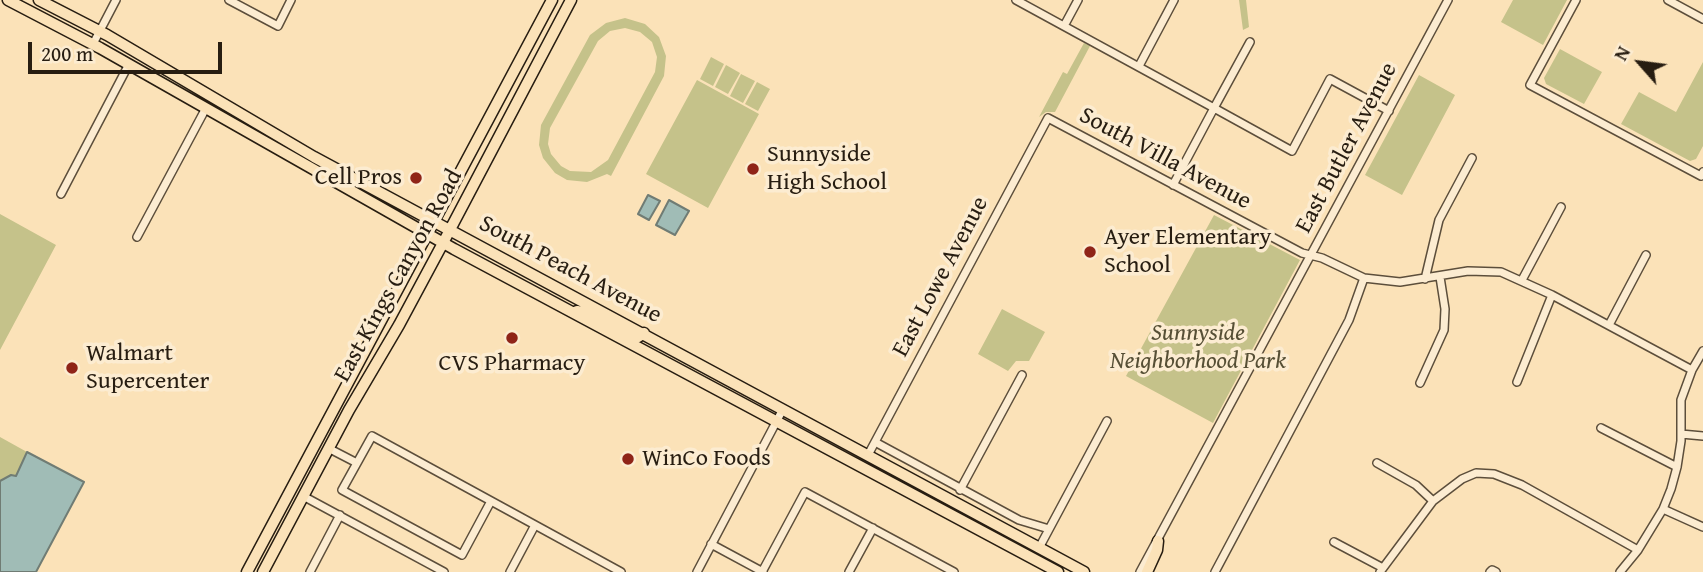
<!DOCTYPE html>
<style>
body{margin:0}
#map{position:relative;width:1703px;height:572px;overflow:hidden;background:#fbe2b8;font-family:"Gentium Book Plus",serif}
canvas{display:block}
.north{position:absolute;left:1605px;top:28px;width:70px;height:70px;-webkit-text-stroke:5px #fcecd1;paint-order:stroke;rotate:298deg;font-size:19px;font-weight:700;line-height:28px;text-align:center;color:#271d11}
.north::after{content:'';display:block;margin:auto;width:24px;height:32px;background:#271d11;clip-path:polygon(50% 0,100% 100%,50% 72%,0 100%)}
.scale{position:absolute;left:28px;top:42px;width:194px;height:32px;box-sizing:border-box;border:4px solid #271d11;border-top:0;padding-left:9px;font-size:21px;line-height:24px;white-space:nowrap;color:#271d11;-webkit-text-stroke:5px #fcecd1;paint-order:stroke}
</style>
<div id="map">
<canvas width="1703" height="572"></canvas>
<div class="north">N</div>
<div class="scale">200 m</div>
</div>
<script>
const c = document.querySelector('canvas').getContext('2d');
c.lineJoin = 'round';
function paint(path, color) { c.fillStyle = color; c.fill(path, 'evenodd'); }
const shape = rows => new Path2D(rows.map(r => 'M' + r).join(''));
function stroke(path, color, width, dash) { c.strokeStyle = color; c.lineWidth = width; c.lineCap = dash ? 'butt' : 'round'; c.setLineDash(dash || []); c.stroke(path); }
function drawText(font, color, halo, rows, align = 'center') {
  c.font = font + ' "Gentium Book Plus",serif'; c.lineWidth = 7; c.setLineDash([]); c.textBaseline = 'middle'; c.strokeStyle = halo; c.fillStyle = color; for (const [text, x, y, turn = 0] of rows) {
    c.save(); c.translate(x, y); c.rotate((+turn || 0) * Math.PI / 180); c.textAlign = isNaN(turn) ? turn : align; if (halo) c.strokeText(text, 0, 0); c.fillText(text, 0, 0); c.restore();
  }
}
const green = shape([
 [1239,0,1246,0,1249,27,1243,30],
 [1513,0,1567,0,1543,45,1501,22],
 [625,18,645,24,659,37,666,56,664,76,611,176,607,174,587,182,567,180,555,173,543,158,539,145,541,125,590,35,606,23],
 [625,28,640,32,652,42,657,57,655,72,608,160,591,172,570,171,561,166,551,154,548,144,550,128,598,41,610,31],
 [1084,43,1090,46,1055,112,1046,112,1039,117,1063,72,1067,74],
 [1560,49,1602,72,1584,104,1546,84,1544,78],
 [711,57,724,64,713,86,700,79],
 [1703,62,1703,146,1696,159,1690,161,1621,124,1639,92,1676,112],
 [726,65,740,73,728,94,715,87],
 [741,74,755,81,743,103,730,96],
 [1419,75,1455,95,1402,195,1365,175],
 [697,80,759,114,708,208,646,174],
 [757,82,770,89,758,111,745,104],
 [0,214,56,245,0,350],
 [1214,215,1300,260,1213,423,1126,376],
 [1002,309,1045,332,1029,361,1016,361,1008,371,978,354],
 [0,437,27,452,16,476,11,475,0,481]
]);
const water = shape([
 [648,195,660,201,649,220,638,214,648,195],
 [669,200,689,211,675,235,656,225,669,200],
 [27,452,84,482,36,572,0,572,0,481,11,475,16,476,27,452]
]);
const minor = shape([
 [229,0,278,26,291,0],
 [1016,0,1214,108,1173,185],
 [1576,0,1530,85,1701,176,1703,172],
 [1668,0,1703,19],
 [1064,26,1078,0],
 [1250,42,1214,108,1292,151,1330,79,1389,111],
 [93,44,116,0],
 [1139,66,1174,0],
 [61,194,129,64],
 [137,237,206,108],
 [1425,279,1439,220,1472,158],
 [1522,280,1561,207],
 [1609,325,1646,255],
 [1517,382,1552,295],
 [1420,383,1444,330,1445,309,1440,277],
 [1601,428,1677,467],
 [1681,434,1703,436],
 [875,442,1019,520,1049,529],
 [328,448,357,463],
 [868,455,1048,118,1302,253,1322,258,1364,278,1400,282,1468,271,1501,272,1552,295,1692,370],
 [1377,463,1416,485,1433,501,1462,479,1476,473,1494,474,1522,485,1638,550],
 [960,490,1022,375],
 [303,496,444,572],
 [491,501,462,555,342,490,372,436,535,525,510,572],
 [1663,509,1703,527],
 [535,525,621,572],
 [1334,542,1383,568],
 [711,544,763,572],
 [1039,548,1107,421],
 [310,572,340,515],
 [697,572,783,409],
 [762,572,805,492,954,572],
 [849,572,873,528],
 [1140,572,1448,0],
 [1215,572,1349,320,1364,278],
 [1380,572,1433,501],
 [1490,572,1492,570,1496,572],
 [1620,572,1638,550,1663,509,1671,489,1677,467,1681,441,1681,400,1692,370,1703,351]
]);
const major = shape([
 [8,0,100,48,454,249,1058,572],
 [39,0,107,35,314,157,1084,572],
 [577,311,591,314,632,336,638,337,644,333],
 [247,572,552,0],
 [263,572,349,410,399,325,443,243,571,0],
 [1147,572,1157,550,1158,541]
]);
const markers = [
 [753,169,7,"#8f2418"],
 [416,178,7,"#8f2418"],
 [1090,252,7,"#8f2418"],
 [512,338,7,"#8f2418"],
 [72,368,7,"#8f2418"],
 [628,459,7,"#8f2418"]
];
const streetNames = [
 ["East Butler Avenue",1347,148,-62],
 ["South Villa Avenue",1165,159,28],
 ["South Peach Avenue",570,270,28],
 ["East Kings Canyon Road",399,276,-61],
 ["East Lowe Avenue",941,277,-62]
];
const poiNames = [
 ["Sunnyside",767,155],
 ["High School",767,183],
 ["Cell Pros",402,178,"right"],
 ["Ayer Elementary",1104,238],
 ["School",1104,266],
 ["Walmart",86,354],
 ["Supercenter",86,382],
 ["CVS Pharmacy",512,364,"center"],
 ["WinCo Foods",642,459]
];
const parkNames = [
 ["Sunnyside",1198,334],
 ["Neighborhood Park",1198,362]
];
paint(green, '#c5c28a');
paint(water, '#a0bcb6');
stroke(water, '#707c74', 2);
stroke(minor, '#5c4e3b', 10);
stroke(major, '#271d11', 13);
stroke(minor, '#fcecd1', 7);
stroke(major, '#fbe2b8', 10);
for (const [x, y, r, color] of markers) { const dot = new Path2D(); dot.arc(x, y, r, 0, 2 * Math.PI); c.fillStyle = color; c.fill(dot); stroke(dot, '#fcecd1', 2.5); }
drawText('24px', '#271d11', '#fcecd1', streetNames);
drawText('24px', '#271d11', '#fcecd1', poiNames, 'left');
drawText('italic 24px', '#564f35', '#fcecd1', parkNames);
</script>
